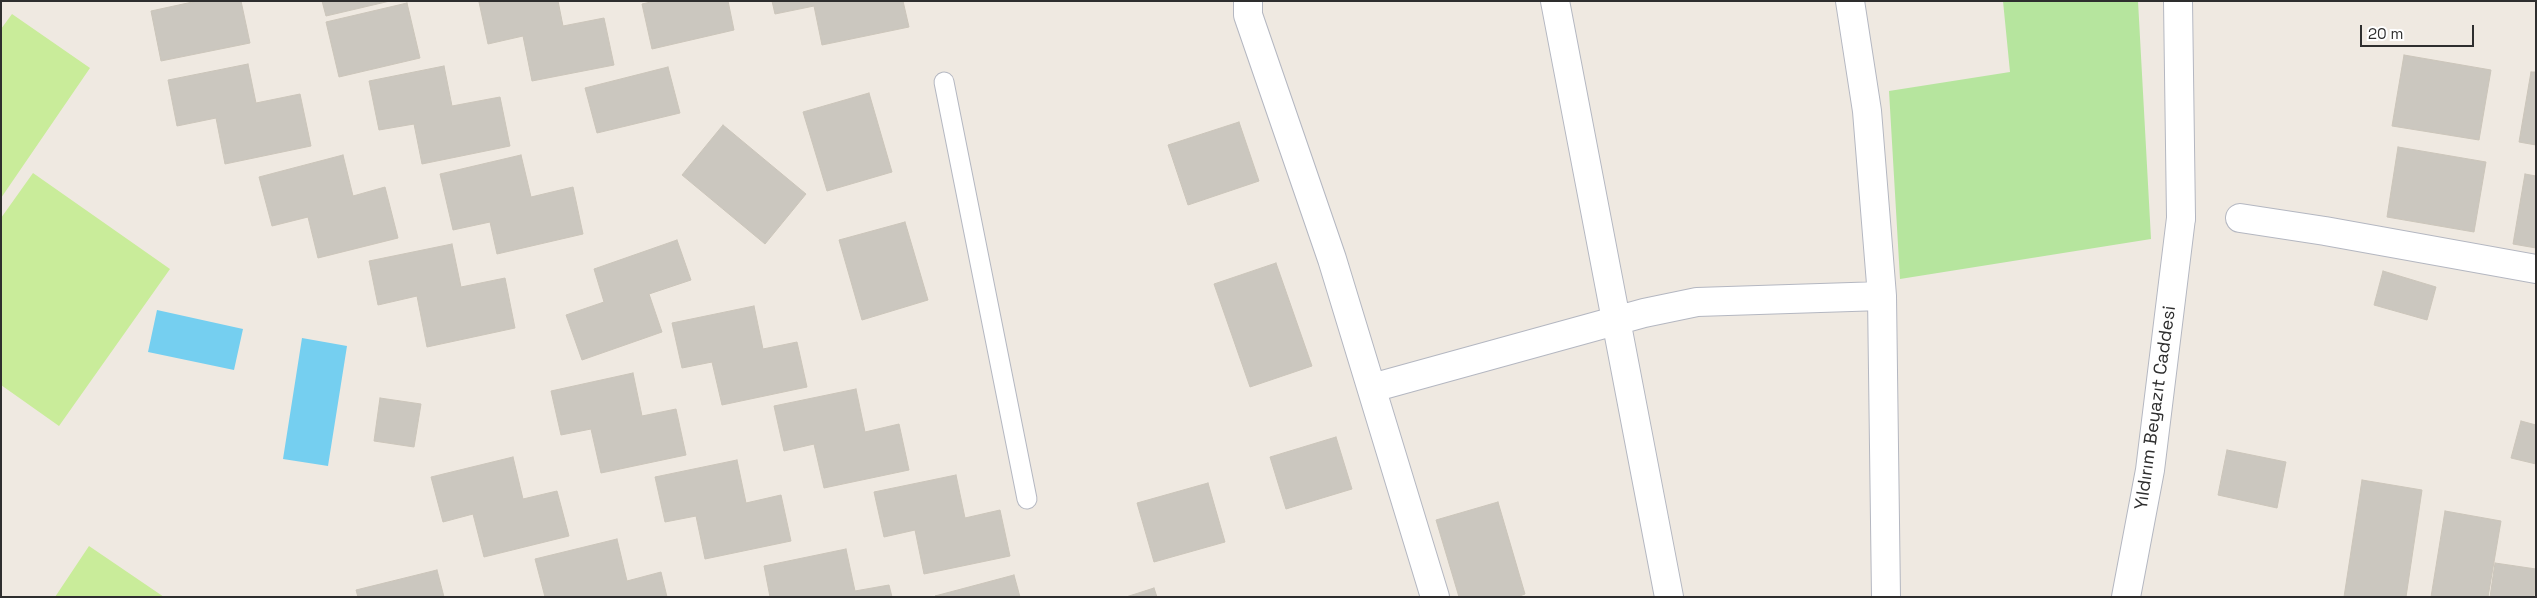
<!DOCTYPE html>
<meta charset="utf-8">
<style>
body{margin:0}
#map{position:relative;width:2537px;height:598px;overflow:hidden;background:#efe9e1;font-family:"Space Grotesk",sans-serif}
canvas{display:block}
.frame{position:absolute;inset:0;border:2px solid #2e2e2e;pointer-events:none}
.scale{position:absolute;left:2360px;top:25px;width:114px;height:22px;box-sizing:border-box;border:2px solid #2e2e2e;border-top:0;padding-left:6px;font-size:15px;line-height:18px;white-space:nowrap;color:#2e2e2e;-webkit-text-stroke:4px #fff;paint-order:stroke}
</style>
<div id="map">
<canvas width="2537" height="598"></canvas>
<div class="frame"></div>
<div class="scale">20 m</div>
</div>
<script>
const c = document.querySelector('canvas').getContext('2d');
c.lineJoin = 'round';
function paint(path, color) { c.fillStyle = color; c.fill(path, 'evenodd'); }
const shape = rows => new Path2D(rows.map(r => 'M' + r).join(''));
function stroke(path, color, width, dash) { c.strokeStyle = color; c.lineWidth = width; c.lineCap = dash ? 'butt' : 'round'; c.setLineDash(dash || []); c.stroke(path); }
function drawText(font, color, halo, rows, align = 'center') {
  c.font = font + ' "Space Grotesk",sans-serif'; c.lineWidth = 5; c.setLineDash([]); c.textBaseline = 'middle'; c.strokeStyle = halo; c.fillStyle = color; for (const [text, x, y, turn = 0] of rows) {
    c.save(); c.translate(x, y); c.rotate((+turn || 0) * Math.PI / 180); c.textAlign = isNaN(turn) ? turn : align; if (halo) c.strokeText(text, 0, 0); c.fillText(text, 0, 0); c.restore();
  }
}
const green = shape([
 [2003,1,2138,1,2151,239,1900,279,1889,91,2010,72]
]);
const pitch = shape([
 [12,14,90,68,1,198,1,29],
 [33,173,170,269,59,426,1,385,1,218],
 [89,546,164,597,55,597]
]);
const water = shape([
 [157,310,243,329,234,370,148,352],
 [302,338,347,346,328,466,283,459]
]);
const building = shape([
 [197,1,241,1,250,43,161,61,151,11,197,1],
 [322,1,390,1,326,16,322,1],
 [558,1,563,26,604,18,614,65,532,81,523,36,488,44,479,2,558,1],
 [655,1,728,1,734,30,652,49,642,4,655,1],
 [772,1,903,1,909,27,822,45,814,6,775,14,772,1],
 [407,3,420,58,339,77,326,22,407,3],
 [2404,55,2491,70,2479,140,2392,126,2404,55],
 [248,64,256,103,300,94,311,146,225,164,216,118,177,126,168,80,248,64],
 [444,66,452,106,500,97,510,146,422,164,414,124,379,130,369,81,444,66],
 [668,67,680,113,597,133,585,88,668,67],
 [2531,72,2536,72,2536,145,2519,142,2531,72],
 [869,93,892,172,827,191,803,112,869,93],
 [1239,122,1259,181,1188,205,1168,145,1239,122],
 [723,125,806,194,765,244,682,175,723,125],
 [2398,147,2486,162,2474,232,2387,217,2398,147],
 [343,155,353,196,385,187,398,238,318,258,308,217,272,226,259,177,343,155],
 [521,155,531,197,573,187,583,234,497,254,490,222,453,230,440,174,521,155],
 [2525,174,2536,176,2536,248,2513,244,2525,174],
 [905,222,928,300,862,320,839,240,905,222],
 [677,240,691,280,649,294,662,332,582,360,566,315,604,302,594,269,677,240],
 [452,244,461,287,505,278,515,328,427,347,417,296,378,305,369,261,452,244],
 [1276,263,1312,366,1250,387,1214,284,1276,263],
 [2383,271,2436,287,2427,320,2374,305,2383,271],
 [754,306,763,349,797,342,807,387,722,405,712,362,682,368,672,323,754,306],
 [633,373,642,416,676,409,686,455,601,473,591,429,561,435,551,391,633,373],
 [856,389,865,432,899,424,909,470,824,488,814,444,784,451,774,406,856,389],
 [380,398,421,404,414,447,374,441,380,398],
 [2521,421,2536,425,2536,464,2511,458,2521,421],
 [1336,437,1352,489,1286,509,1270,457,1336,437],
 [2227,450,2286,462,2277,508,2218,495,2227,450],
 [513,457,523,499,557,491,569,536,484,557,473,514,443,522,431,477,513,457],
 [737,460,746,503,781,495,791,541,705,559,696,516,665,522,655,477,737,460],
 [956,475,965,518,1000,510,1010,556,924,574,915,530,884,537,874,492,956,475],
 [2362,480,2422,490,2406,597,2344,597,2362,480],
 [1208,483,1225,542,1154,562,1137,503,1208,483],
 [1498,502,1525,594,1517,597,1459,597,1436,520,1498,502],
 [2445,511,2501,521,2488,597,2431,597,2445,511],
 [617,539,627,581,661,572,667,597,545,597,535,559,617,539],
 [846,549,855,591,889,585,892,597,770,597,764,566,846,549],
 [2495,563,2536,569,2534,597,2490,597,2495,563],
 [437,570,444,597,358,597,356,590,437,570],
 [1014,575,1020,597,935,596,1014,575],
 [1154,588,1157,597,1126,597,1154,588]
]);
const lane = shape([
 [944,82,1027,499]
]);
const street = shape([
 [1248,1,1248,15,1332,259,1435,597],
 [1555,1,1669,597],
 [1850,1,1867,111,1882,296,1886,597],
 [2178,1,2181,218],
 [2240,218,2325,231,2536,269],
 [1372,388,1644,313,1697,302,1882,296]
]);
const secondary = shape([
 [2126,597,2150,470,2181,218]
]);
const streetNames = [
 ["Yıldırım Beyazıt Caddesi",2156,408,-82]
];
paint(green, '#b6e59e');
paint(pitch, '#c9ec9a');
paint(water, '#75cff0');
paint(building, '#cbc7bf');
stroke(building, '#cbc5ba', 1);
stroke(lane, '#b4b7c1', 21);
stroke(street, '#b4b7c1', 30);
stroke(secondary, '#b4b7c1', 30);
stroke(lane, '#fff', 19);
stroke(street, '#fff', 28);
stroke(secondary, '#fff', 28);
drawText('18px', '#2e2e2e', '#fff', streetNames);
</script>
